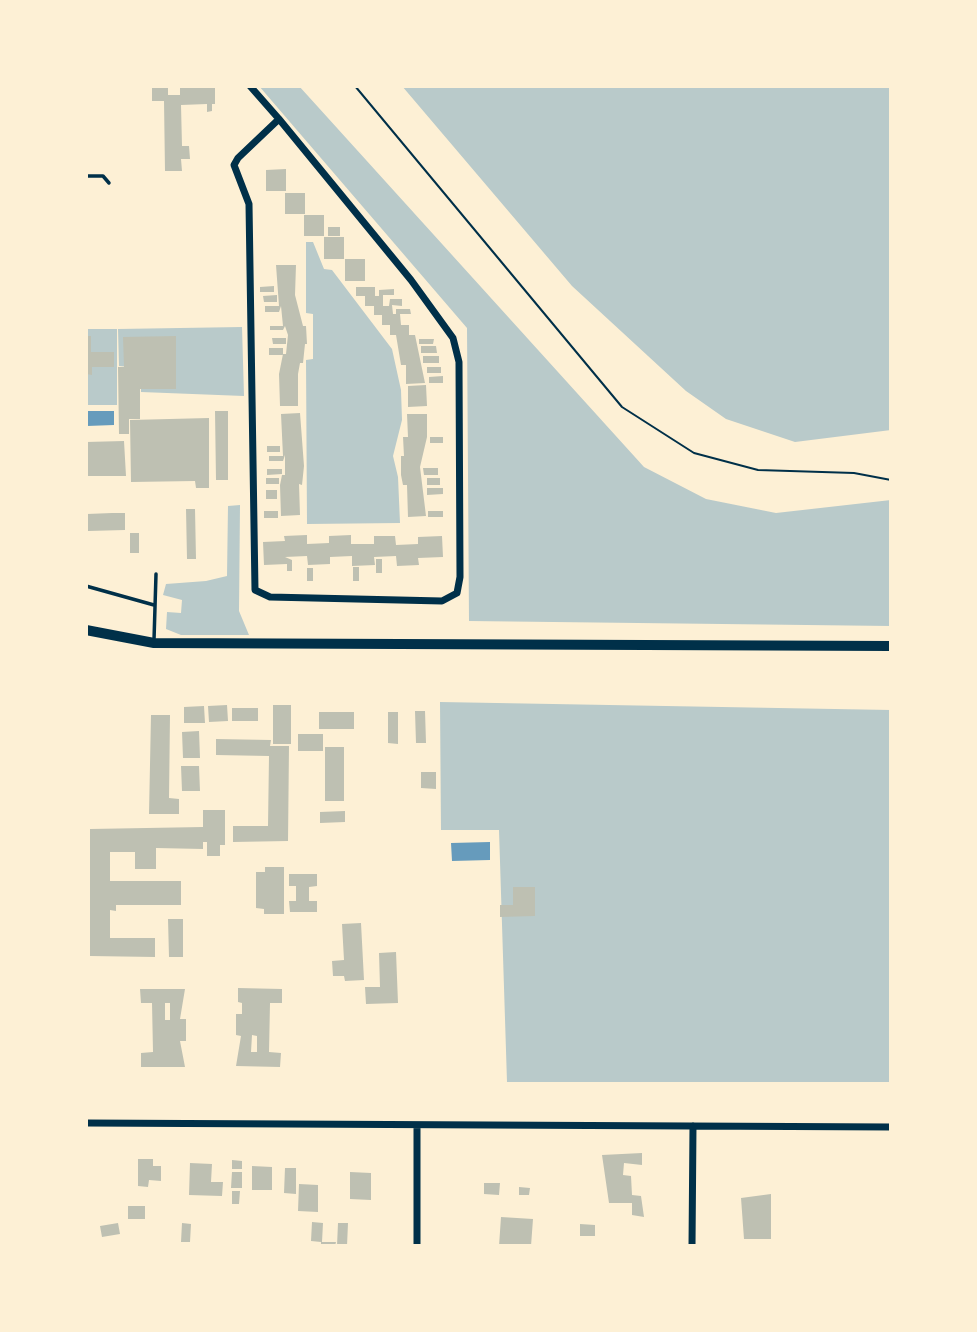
<!DOCTYPE html>
<style>
body{margin:0}
#map{position:relative;width:977px;height:1332px;overflow:hidden;background:#fdf0d5;font-family:"Nunito Sans",sans-serif}
canvas{display:block}
.frame{position:absolute;inset:0;border:88px solid #fdf0d5;pointer-events:none}
</style>
<div id="map">
<canvas width="977" height="1332"></canvas>
<div class="frame"></div>
</div>
<script>
const c = document.querySelector('canvas').getContext('2d');
c.lineJoin = 'round';
function paint(path, color) { c.fillStyle = color; c.fill(path, 'evenodd'); }
const shape = rows => new Path2D(rows.map(r => 'M' + r).join(''));
function stroke(path, color, width, dash) { c.strokeStyle = color; c.lineWidth = width; c.lineCap = dash ? 'butt' : 'round'; c.setLineDash(dash || []); c.stroke(path); }
const green = shape([
 [259,86,299,86,644,467,706,499,776,513,891,500,891,626,469,621,467,328],
 [402,86,891,86,891,430,795,442,726,419,686,391,572,286],
 [306,242,313,242,324,269,332,270,392,349,401,390,402,420,393,456,398,477,400,523,307,524,306,360,313,359,313,314,306,313],
 [242,327,244,396,141,392,141,381,130,367,119,366,118,329],
 [86,329,117,329,117,405,86,405],
 [240,505,239,611,249,635,181,635,166,629,167,612,181,613,182,600,163,595,166,584,206,581,227,576,228,506],
 [440,702,891,710,891,1082,507,1082,499,830,441,830]
]);
const water = shape([
 [86,411,114,411,114,425,87,426],
 [490,842,490,860,452,861,451,843]
]);
const building = shape([
 [152,86,168,86,168,95,180,95,180,87,215,87,215,104,212,104,212,111,207,112,207,104,181,105,182,146,189,146,190,159,181,159,182,171,165,171,164,101,152,101],
 [286,169,286,191,266,191,266,170],
 [285,193,305,193,305,214,285,214],
 [304,215,324,215,324,236,304,236],
 [328,227,340,227,340,236,328,236],
 [324,237,344,237,344,259,324,259],
 [345,259,365,259,365,281,345,281],
 [276,265,296,265,295,295,303,326,306,326,307,344,305,344,303,363,300,363,298,374,298,406,280,406,279,374,283,354,286,354,288,335,285,326,283,330,270,330,270,326,283,326,281,306,279,312,265,312,265,306,279,306],
 [274,286,274,292,260,292,260,287],
 [356,287,375,287,375,296,379,296,379,290,394,289,394,295,383,295,383,306,389,306,390,299,402,299,402,306,392,305,393,314,396,314,396,309,410,309,411,314,400,314,401,325,409,325,409,335,415,335,425,383,406,384,406,365,401,365,396,335,390,335,390,325,382,325,382,315,374,315,374,306,365,306,365,296,356,296],
 [277,295,277,302,264,302,263,296],
 [86,336,91,336,91,352,114,352,114,367,92,367,92,375,86,374],
 [176,336,176,389,140,389,140,419,129,419,129,434,119,434,118,367,124,367,123,337],
 [272,338,286,338,286,344,273,344],
 [419,339,434,339,433,344,419,344],
 [421,346,436,346,437,353,421,353],
 [269,348,283,348,283,355,269,355],
 [423,356,439,356,439,363,423,363],
 [427,367,441,367,441,373,427,373],
 [443,376,443,383,429,383,429,377],
 [426,385,427,406,408,407,408,386],
 [215,411,228,411,228,480,216,480],
 [300,413,304,466,302,485,299,484,300,515,281,516,280,485,282,475,285,475,285,455,283,461,269,461,269,456,283,456,281,414],
 [407,414,427,414,427,437,420,467,426,516,408,517,407,485,403,485,401,475,401,456,404,456,403,437,408,437],
 [209,418,209,488,196,488,195,481,131,482,130,420],
 [430,437,443,437,443,443,430,443],
 [124,441,126,476,86,476,86,442],
 [267,446,280,446,280,452,267,452],
 [423,468,438,468,438,475,424,475],
 [267,469,282,469,282,474,267,475],
 [266,478,279,478,279,484,266,484],
 [427,478,440,478,440,485,427,485],
 [427,488,443,488,443,494,427,495],
 [266,490,277,490,277,499,266,499],
 [186,509,195,509,196,559,187,559],
 [264,511,278,511,278,518,264,518],
 [428,511,443,511,443,517,428,517],
 [112,513,125,513,125,530,88,531,87,514],
 [130,533,139,533,139,553,130,553],
 [307,535,307,544,329,543,329,536,351,535,351,544,374,544,374,536,395,536,396,545,418,544,418,537,442,536,443,557,418,558,419,565,397,566,396,556,374,557,375,565,352,566,352,556,330,557,330,564,308,565,307,556,285,557,292,560,292,571,287,571,287,564,264,565,263,542,285,541,284,536],
 [376,559,382,559,382,573,376,573],
 [353,567,359,567,359,581,353,581],
 [307,568,313,568,313,581,307,581],
 [227,705,228,721,209,722,208,706],
 [273,705,291,705,291,744,273,744],
 [204,706,205,723,184,723,184,707],
 [232,708,258,708,258,721,232,721],
 [415,711,425,711,426,743,416,743],
 [319,712,354,712,354,729,319,729],
 [388,712,398,712,398,744,388,743],
 [151,715,170,715,169,798,179,799,179,814,149,814],
 [199,731,200,758,183,758,182,732],
 [298,734,323,734,323,751,298,751],
 [216,739,271,740,270,746,289,746,288,841,233,842,233,826,268,826,269,756,216,755],
 [325,747,344,747,344,801,325,801],
 [181,766,199,766,200,791,182,791],
 [421,772,436,772,436,789,421,788],
 [203,810,225,810,225,845,220,845,220,856,207,856,207,842,203,842,203,849,156,848,156,869,135,869,135,852,110,852,110,881,181,881,181,905,116,905,116,911,110,910,110,938,155,938,155,957,90,956,90,829,203,827],
 [345,811,345,822,320,823,320,812],
 [265,867,284,867,284,914,264,914,264,909,256,908,256,872,265,872],
 [289,874,317,874,317,886,309,887,309,901,317,901,317,912,290,912,289,901,296,901,296,886,289,886],
 [513,887,535,887,535,916,500,917,500,905,513,905],
 [168,919,183,919,183,957,169,957],
 [361,923,364,980,345,981,344,976,333,976,332,961,344,960,342,924],
 [396,952,398,1003,366,1004,365,987,380,987,379,953],
 [238,988,282,989,282,1003,270,1003,269,1052,281,1053,280,1067,236,1066,241,1036,236,1035,236,1014,242,1014,242,1003,238,1002],
 [252,1035,257,1036,257,1052,251,1052],
 [140,989,185,989,180,1019,186,1019,186,1041,180,1041,185,1067,141,1067,141,1053,153,1052,152,1003,141,1003],
 [165,1003,170,1003,170,1020,165,1020],
 [642,1153,642,1165,624,1163,623,1175,631,1176,632,1195,641,1196,644,1217,632,1215,632,1203,609,1203,602,1155],
 [138,1159,153,1159,153,1166,161,1166,161,1181,149,1180,148,1187,138,1186],
 [232,1160,242,1161,242,1169,232,1169],
 [190,1163,212,1164,211,1182,223,1182,222,1196,189,1195],
 [252,1166,272,1167,272,1190,252,1190],
 [285,1168,296,1168,296,1194,284,1193],
 [232,1172,242,1172,242,1188,231,1188],
 [350,1172,371,1173,371,1200,350,1199],
 [484,1183,500,1183,499,1195,484,1194],
 [299,1184,318,1185,318,1212,298,1211],
 [519,1187,530,1188,529,1195,519,1195],
 [232,1191,240,1191,239,1204,232,1204],
 [771,1194,771,1239,744,1239,741,1198],
 [128,1206,145,1206,145,1219,128,1219],
 [501,1217,533,1219,531,1246,499,1246],
 [312,1222,323,1223,322,1242,336,1242,335,1246,321,1246,321,1242,311,1241],
 [118,1223,120,1234,102,1237,100,1226],
 [182,1223,191,1224,190,1242,181,1242],
 [338,1223,348,1223,347,1246,337,1246],
 [580,1224,595,1225,595,1236,580,1236]
]);
const path = shape([
 [355,86,622,407,694,453,758,470,854,473,891,480]
]);
const service = shape([
 [86,176,103,176,109,183],
 [86,586,154,605],
 [154,640,156,574]
]);
const minor = shape([
 [250,86,279,119,411,280,453,338,459,362,460,577,457,593,442,601,270,597,255,590,249,204,234,165,238,158,279,119],
 [86,1123,891,1127],
 [417,1125,417,1246],
 [692,1246,693,1126]
]);
const secondary = shape([
 [86,630,154,643,891,646]
]);
paint(green, '#b9caca');
paint(water, '#669bbc');
paint(building, '#bec0b2');
stroke(path, '#003049', 2);
stroke(service, '#003049', 3.5);
stroke(minor, '#003049', 7);
stroke(secondary, '#003049', 10);
</script>
